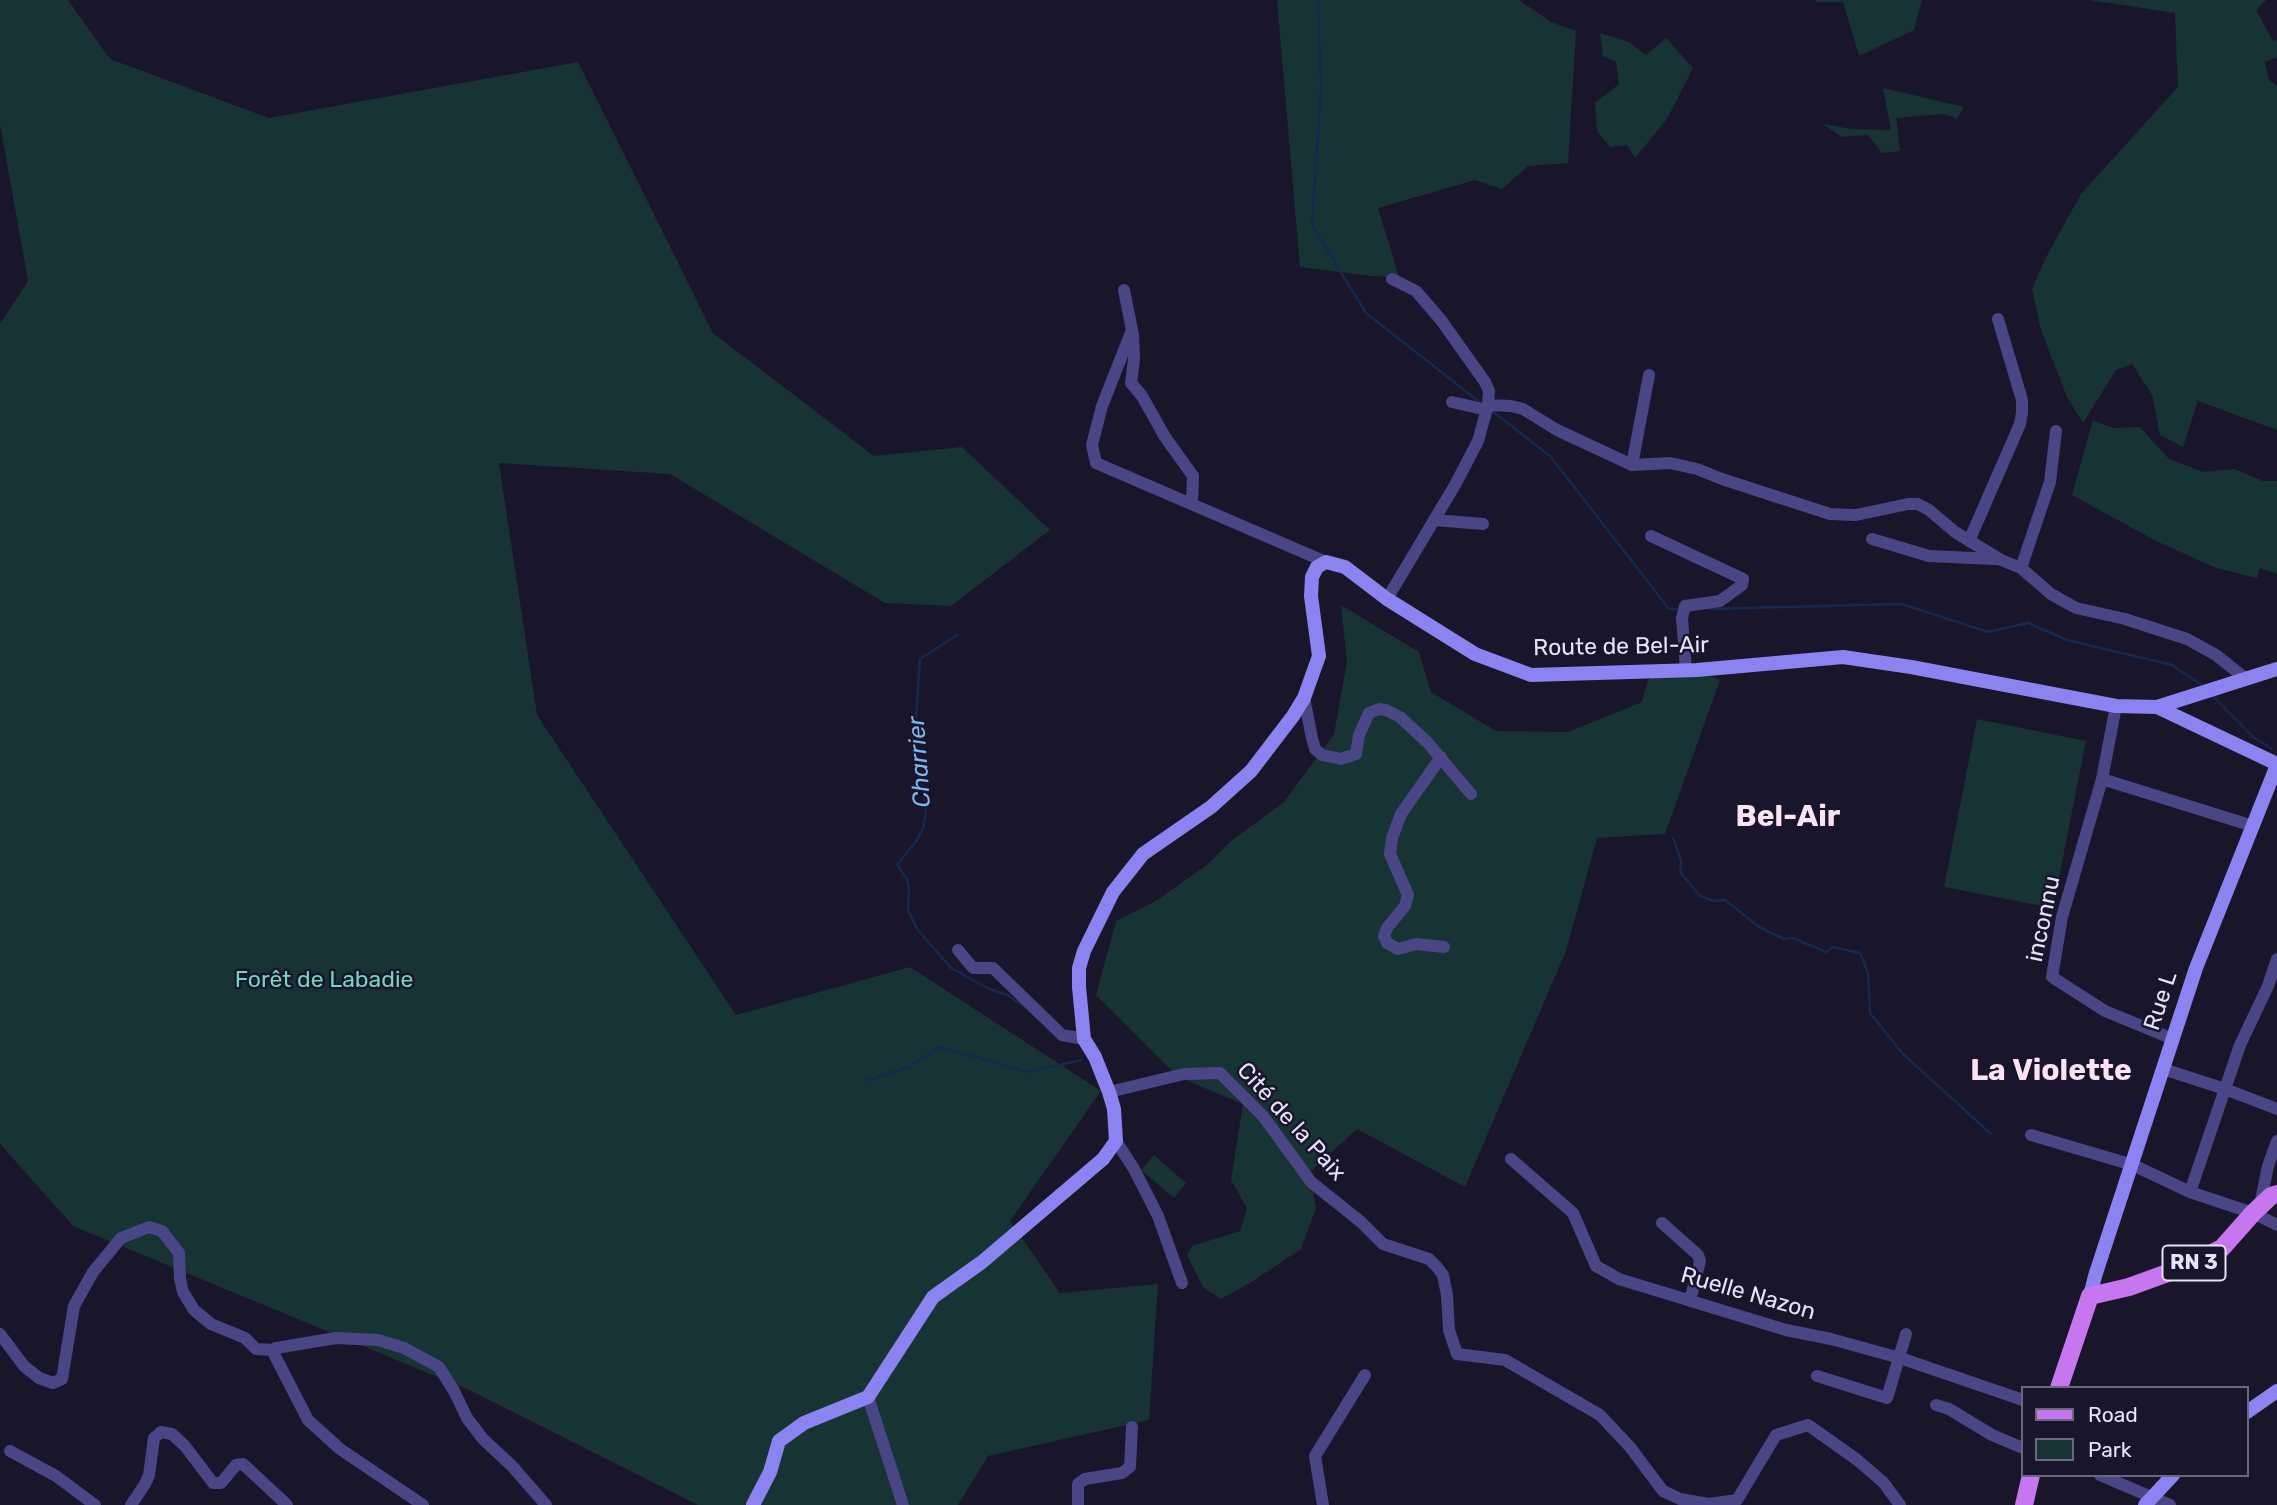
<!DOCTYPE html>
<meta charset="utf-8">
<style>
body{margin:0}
#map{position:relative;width:2277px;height:1505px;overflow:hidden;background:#19152a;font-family:Rubik,sans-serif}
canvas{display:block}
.legend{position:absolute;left:2021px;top:1386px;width:228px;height:91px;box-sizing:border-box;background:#19152a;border:2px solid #6b677e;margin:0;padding:9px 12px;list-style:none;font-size:21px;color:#e6e2fb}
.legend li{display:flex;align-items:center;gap:14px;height:35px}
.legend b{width:35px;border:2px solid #6b677e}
</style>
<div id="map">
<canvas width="2277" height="1505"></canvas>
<ul class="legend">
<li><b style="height:9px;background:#c676ef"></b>Road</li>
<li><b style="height:19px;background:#183334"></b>Park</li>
</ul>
</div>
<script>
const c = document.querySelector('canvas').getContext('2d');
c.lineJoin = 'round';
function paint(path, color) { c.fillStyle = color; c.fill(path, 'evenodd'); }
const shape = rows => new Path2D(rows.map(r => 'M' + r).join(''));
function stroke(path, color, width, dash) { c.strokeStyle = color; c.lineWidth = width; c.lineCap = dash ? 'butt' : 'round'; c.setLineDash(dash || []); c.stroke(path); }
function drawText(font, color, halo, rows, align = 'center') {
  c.font = font + ' Rubik,sans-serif'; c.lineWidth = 5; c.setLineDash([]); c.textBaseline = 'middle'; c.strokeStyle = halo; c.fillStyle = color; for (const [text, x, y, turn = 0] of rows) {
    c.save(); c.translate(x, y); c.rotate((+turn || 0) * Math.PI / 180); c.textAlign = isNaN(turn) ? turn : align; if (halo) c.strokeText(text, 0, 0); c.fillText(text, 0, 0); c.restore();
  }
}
const green = shape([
 [0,0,68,0,110,59,269,118,578,62,713,333,874,456,962,447,1050,530,951,606,885,603,670,474,499,463,537,715,736,1015,910,967,1101,1091,1010,1221,1060,1293,1158,1284,1149,1420,988,1456,958,1505,698,1505,469,1390,73,1226,0,1144,0,324,28,281,0,124],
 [1277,0,1519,0,1551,22,1576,31,1568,163,1528,166,1502,189,1475,180,1378,208,1399,277,1371,276,1300,267],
 [1816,0,1922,0,1914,30,1859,56,1843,2,1816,2],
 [2089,0,2266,0,2256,10,2273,41,2277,40,2277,57,2265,62,2269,80,2277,86,2277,430,2198,401,2183,447,2160,435,2152,395,2132,364,2116,370,2083,423,2067,397,2041,330,2032,289,2046,257,2081,194,2178,87,2175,13],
 [1600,33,1629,42,1646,55,1666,38,1693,68,1667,119,1635,158,1627,145,1610,147,1597,131,1595,103,1619,84,1616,62,1603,56],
 [1883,88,1964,107,1957,119,1944,114,1896,118,1900,151,1882,153,1868,135,1842,137,1823,124,1851,129,1891,130],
 [2093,420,2113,428,2140,427,2168,458,2203,472,2234,469,2263,481,2277,481,2277,574,2260,568,2257,578,2216,568,2156,541,2072,495],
 [1341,605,1419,652,1431,692,1496,731,1568,732,1642,702,1647,683,1657,669,1679,664,1720,680,1665,834,1597,838,1566,951,1465,1187,1357,1129,1310,1172,1316,1208,1301,1249,1250,1283,1221,1299,1203,1287,1187,1255,1192,1246,1240,1231,1247,1208,1231,1180,1243,1104,1178,1077,1096,995,1116,921,1154,902,1207,865,1231,841,1284,802,1334,734,1347,662],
 [1977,719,2086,741,2053,908,1944,887],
 [1154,1155,1186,1183,1174,1198,1141,1170]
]);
const stream = shape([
 [1318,0,1321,88,1312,225,1366,313,1482,404],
 [1491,410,1550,456,1669,609,1680,609],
 [1708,609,1902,604,1988,632,2028,623,2067,640,2172,665,2202,685],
 [957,635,920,659,915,735,926,813,923,828,917,840,897,865,907,879,909,891,908,911,918,930,951,968,989,989,1007,995,1026,1008],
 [2212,695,2253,737,2271,748],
 [1673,838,1681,861,1680,872,1700,896,1714,901,1725,900,1759,927,1784,939,1793,938,1826,952,1833,947,1860,953,1868,973,1870,1013,1902,1053,1991,1134],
 [868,1080,909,1067,939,1047,1028,1072,1082,1060]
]);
const street = shape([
 [1124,290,1132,330,1102,406,1092,445,1096,463,1326,562],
 [1133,334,1134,359,1131,383,1142,396,1165,437,1193,476,1192,503],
 [1452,402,1487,410],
 [1488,405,1511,406,1523,409,1557,430,1632,465,1670,463,1697,469,1722,479,1830,514,1856,515,1908,504,1918,504,1929,510,1955,532,2001,560,2021,568,2051,594,2076,608,2125,619,2187,639,2216,655,2245,678],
 [1632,465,1649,375],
 [1434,520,1483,524],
 [1651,536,1743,579,1742,585,1720,601,1685,606,1682,618,1686,670],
 [1872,539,1929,556,1995,559],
 [1969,541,2020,424,2022,413,2022,400,1998,319],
 [2021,568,2050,482,2056,431],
 [1387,599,1455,485,1478,441,1488,405,1489,391,1485,382,1441,320,1416,291,1392,279],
 [1304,698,1312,738,1315,749,1322,755,1341,759,1356,754,1359,735,1369,713,1379,709,1386,710,1400,717,1428,743,1471,794],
 [2116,706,2102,779,2062,917,2052,977,2105,1011,2173,1039],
 [1441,757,1401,814,1392,838,1390,854,1408,895,1405,906,1387,928,1384,936,1387,943,1398,949,1416,944,1444,947],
 [2102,779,2253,826],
 [958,950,973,968,993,968,1062,1035,1084,1039],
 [2163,1069,2225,1089,2277,1109],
 [1109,1092,1184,1074,1220,1073,1263,1116,1311,1182,1361,1222,1383,1244,1429,1259,1437,1267,1443,1275,1447,1295,1449,1330,1457,1354,1505,1360,1600,1415,1630,1447,1663,1491,1680,1499,1709,1504,1737,1500,1776,1435,1808,1425,1856,1459,1883,1482,1900,1505],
 [2031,1135,2133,1165,2190,1192,2253,1213,2277,1225],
 [1116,1141,1134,1169,1158,1216,1182,1283],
 [1511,1159,1573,1213,1596,1266,1619,1279,1786,1330,1831,1339,1900,1358,2023,1400],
 [2190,1192,2240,1045,2268,986,2277,959],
 [2260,1205,2268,1166,2277,1141],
 [1662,1223,1698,1255,1700,1261,1690,1301],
 [0,1334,24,1366,39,1378,53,1383,62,1379,74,1306,93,1272,121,1238,149,1227,162,1231,179,1253,180,1279,183,1292,194,1310,211,1324,245,1338,256,1349,274,1350],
 [1817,1376,1887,1398,1906,1334],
 [868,1397,903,1505],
 [1936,1405,1949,1409,1992,1435,2023,1448],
 [10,1451,56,1476,95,1505],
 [2100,1475,2170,1505],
 [131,1505,145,1484,149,1475,154,1438,161,1432,172,1434,185,1446,213,1483,221,1483,236,1465,243,1464,287,1505],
 [423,1505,340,1449,308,1420,274,1354,276,1348,336,1338,378,1340,404,1348,439,1367,454,1391,467,1418,483,1439,512,1466,546,1505],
 [1078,1505,1078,1484,1085,1479,1122,1473,1130,1467,1132,1427],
 [1323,1505,1315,1456,1365,1375]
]);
const secondary = shape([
 [2157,707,2277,764],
 [2090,1296,2095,1276,2196,968,2277,765],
 [2247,1412,2277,1391],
 [753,1505,770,1472,779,1441,804,1423,868,1397,933,1297,982,1262,1103,1159,1116,1141,1114,1109,1109,1092,1095,1057,1084,1039,1079,987,1079,968,1084,951,1113,892,1143,854,1211,807,1251,771,1293,716,1304,698,1319,656,1311,596,1312,577,1317,567,1326,562,1345,567,1387,599,1475,654,1531,675,1697,670,1843,657,1911,667,2116,706,2157,707,2277,669],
 [2145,1505,2173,1475]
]);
const primary = shape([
 [2059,1388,2090,1296,2129,1287,2184,1267,2222,1248,2253,1213,2271,1196,2277,1194],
 [2024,1505,2031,1475]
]);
const shields = [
 [2194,1263,63]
];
const shieldNames = [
 ["RN 3",2194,1263]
];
const streetNames = [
 ["Route de Bel-Air",1621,647,-1],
 ["inconnu",2044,919,-78],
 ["Rue L",2161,1001,-72],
 ["Cité de la Paix",1291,1122,48],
 ["Ruelle Nazon",1748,1294,16]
];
const parkNames = [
 ["Forêt de Labadie",324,980]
];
const waterNames = [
 ["Charrier",920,762,-94]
];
const districtNames = [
 ["Bel-Air",1788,817],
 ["La Violette",2051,1071]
];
paint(green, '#183334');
stroke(stream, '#16294d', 2.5);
stroke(street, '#4a4584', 12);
stroke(secondary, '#8b84f0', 14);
stroke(primary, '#c676ef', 18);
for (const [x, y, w] of shields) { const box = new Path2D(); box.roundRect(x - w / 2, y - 17.5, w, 35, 5); c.fillStyle = '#19152a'; c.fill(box); stroke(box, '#e6e2fb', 2); }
drawText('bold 21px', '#e6e2fb', null, shieldNames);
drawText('23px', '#e6e2fb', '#19152a', streetNames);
drawText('23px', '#74d5c1', '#19152a', parkNames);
drawText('italic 24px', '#7cb5ef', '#19152a', waterNames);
drawText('bold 30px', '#fce3f2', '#19152a', districtNames);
</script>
